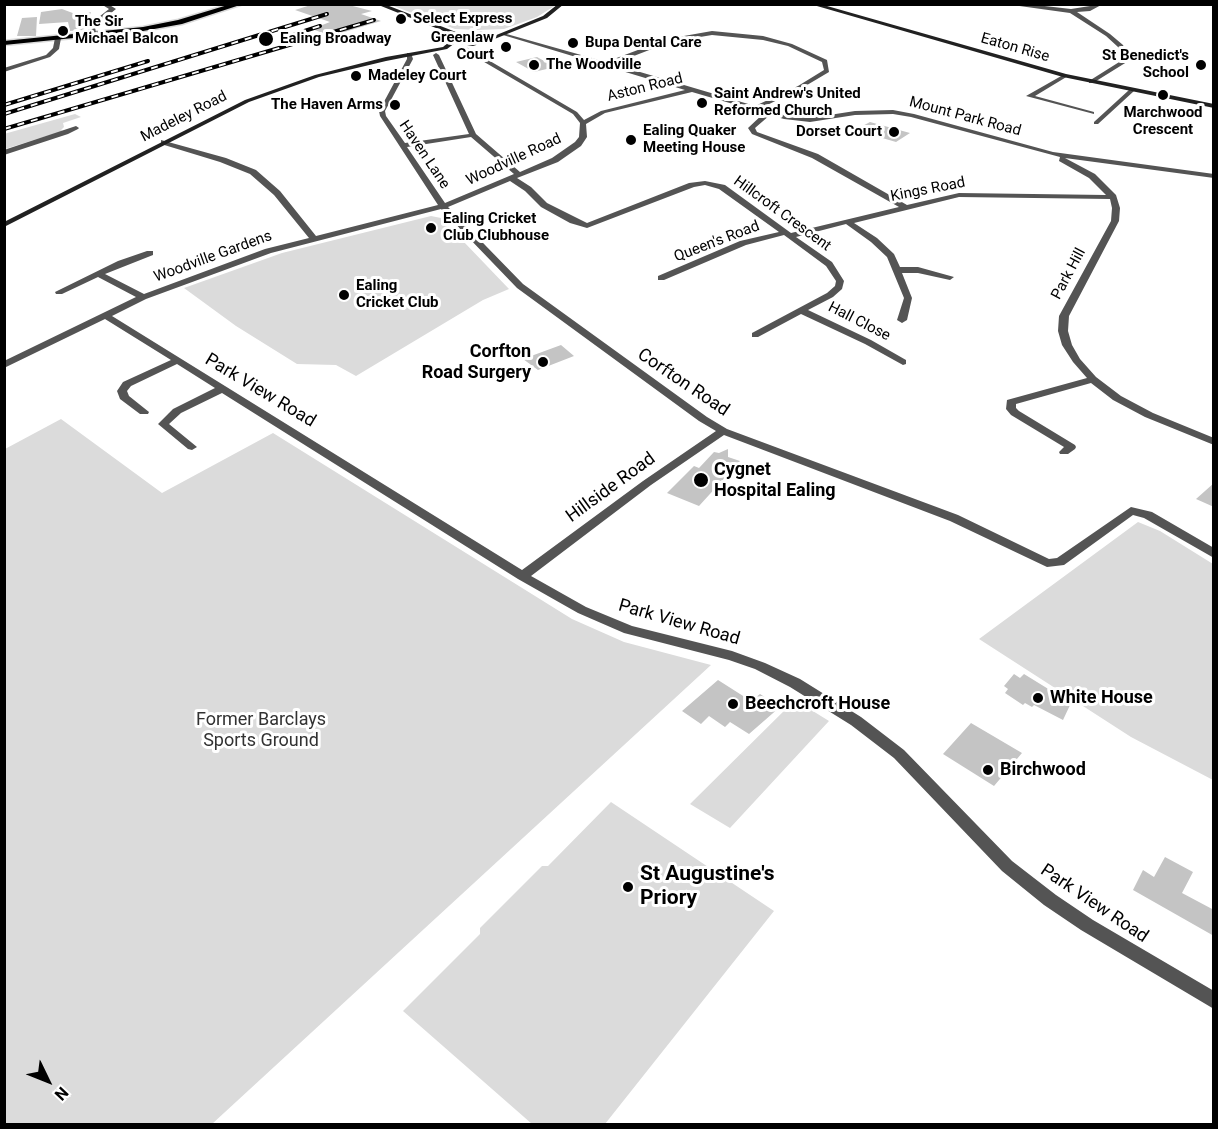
<!DOCTYPE html>
<style>
body{margin:0}
#map{position:relative;width:1218px;height:1129px;overflow:hidden;background:#fff;font-family:Roboto,sans-serif}
canvas{display:block}
.frame{position:absolute;inset:0;border:6px solid #000;pointer-events:none}
.north{position:absolute;left:18px;top:1051px;width:60px;height:60px;-webkit-text-stroke:4px #fff;paint-order:stroke;rotate:133deg;font-size:16px;font-weight:700;line-height:24px;text-align:center;color:#000}
.north::after{content:'';display:block;margin:auto;width:21px;height:27px;background:#000;clip-path:polygon(50% 0,100% 100%,50% 72%,0 100%)}
</style>
<div id="map">
<canvas width="1218" height="1129"></canvas>
<div class="frame"></div>
<div class="north">N</div>
</div>
<script>
const c = document.querySelector('canvas').getContext('2d');
c.lineJoin = 'round';
function paint(path, color) { c.fillStyle = color; c.fill(path, 'evenodd'); }
const shape = rows => new Path2D(rows.map(r => 'M' + r).join(''));
function stroke(path, color, width, dash) { c.strokeStyle = color; c.lineWidth = width; c.lineCap = dash ? 'butt' : 'round'; c.setLineDash(dash || []); c.stroke(path); }
function drawText(font, color, halo, rows, align = 'center') {
  c.font = font + ' Roboto,sans-serif'; c.lineWidth = 6; c.setLineDash([]); c.textBaseline = 'middle'; c.strokeStyle = halo; c.fillStyle = color; for (const [text, x, y, turn = 0] of rows) {
    c.save(); c.translate(x, y); c.rotate((+turn || 0) * Math.PI / 180); c.textAlign = isNaN(turn) ? turn : align; if (halo) c.strokeText(text, 0, 0); c.fillText(text, 0, 0); c.restore();
  }
}
const green = shape([
 [391,5,556,5,537,17,518,24,504,29,478,30,455,29],
 [75,114,81,117,63,123,64,127,61,130,63,131,5,149,4,134],
 [431,216,441,218,509,289,483,300,356,376,336,365,297,364,236,326,184,288,282,253],
 [61,419,162,493,273,433,572,619,624,642,711,665,212,1124,5,1124,5,449],
 [1138,522,1160,531,1213,564,1213,780,1131,737,979,639],
 [795,700,829,721,730,828,690,804],
 [611,802,774,911,605,1124,532,1124,403,1011,480,934,480,928,542,866,548,866]
]);
const building = shape([
 [314,4,345,4,372,11,361,14,381,21,331,36,312,29,330,22,295,10],
 [62,9,78,15,91,12,84,30,70,31,68,22,39,24,41,12],
 [37,17,36,36,17,36,22,18],
 [537,57,555,67,534,72,516,62],
 [870,122,910,133,896,142,855,130],
 [561,345,574,356,538,370,523,359],
 [728,449,728,457,740,461,699,506,667,493,694,466,699,468,714,452,719,453],
 [1214,483,1214,507,1196,499],
 [1014,674,1020,678,1024,674,1071,703,1063,720,1034,705,1032,707,1025,703,1023,705,1005,693,1008,689,1004,686],
 [718,680,751,701,760,694,780,707,749,734,730,722,725,727,709,716,701,724,682,711],
 [971,723,1022,753,994,786,943,754],
 [1165,857,1193,872,1182,893,1214,910,1214,936,1133,890,1143,870,1154,877]
]);
const street = shape([
 [101,4,108,4,116,9,95,26,96,34,91,35,88,30,90,24,109,9,101,4],
 [1005,4,1027,4,1071,9,1103,4,1090,11,1077,12,1110,34,1123,45,1130,60,1093,83,1089,83,1089,81,1124,59,1118,47,1106,36,1070,13,1005,4],
 [712,31,763,36,792,44,827,60,829,72,802,88,761,108,785,115,810,118,855,111,893,110,914,114,1053,152,1214,174,1214,178,1065,158,1095,174,1116,195,1120,208,1119,221,1069,316,1068,331,1072,345,1080,359,1096,377,1121,396,1153,413,1214,438,1214,445,1145,417,1113,400,1091,383,1016,404,1016,408,1019,411,1075,445,1076,447,1075,449,1068,454,1060,454,1059,452,1064,447,1011,415,1006,409,1007,400,1087,378,1073,362,1062,345,1058,331,1059,316,1111,221,1112,208,1110,199,959,197,854,223,877,238,894,254,900,267,918,267,954,277,950,280,918,273,902,273,912,298,907,320,902,323,897,320,904,298,887,257,871,242,846,224,796,237,832,262,844,281,842,289,833,297,808,310,871,340,906,360,906,364,903,365,865,344,801,314,758,337,752,337,752,333,827,293,835,286,836,281,826,266,784,235,746,245,664,280,658,280,658,276,740,241,779,232,719,189,705,185,694,187,587,228,570,223,541,207,525,191,510,181,448,207,523,284,707,417,727,429,958,515,1049,559,1057,558,1131,507,1152,512,1214,548,1214,558,1144,518,1133,515,1064,565,1047,567,950,521,724,435,651,485,531,576,586,607,632,626,732,651,765,663,800,679,861,717,904,750,1012,861,1056,895,1093,920,1214,991,1214,1009,1081,930,1044,905,1002,871,894,758,851,725,790,687,755,669,729,660,624,633,578,613,518,579,222,393,181,413,169,424,197,447,192,450,188,449,158,424,173,409,215,388,177,364,131,386,127,391,129,396,149,412,148,414,140,414,120,399,117,391,123,382,171,360,105,319,4,368,4,361,136,297,98,277,62,294,56,294,55,292,118,261,147,251,153,251,153,255,105,274,144,294,265,249,309,238,274,195,250,174,220,162,161,144,161,140,226,158,256,170,280,191,316,236,438,205,380,116,379,111,407,59,407,53,411,53,413,59,385,111,386,116,405,143,469,134,433,55,436,53,439,55,476,134,520,172,552,158,575,142,579,137,580,123,573,114,462,49,462,47,466,47,577,112,584,120,601,111,685,90,503,35,503,33,606,62,667,39,712,31],
 [712,35,763,40,788,46,822,62,824,70,798,86,755,106,613,64,670,42,712,35],
 [692,92,764,113,748,128,752,134,812,158,899,207,791,233,725,185,705,181,689,183,587,223,547,203,531,187,517,178,558,162,581,146,587,137,586,124,605,113,692,92],
 [893,114,911,117,1060,157,1059,161,1089,178,1106,195,959,193,907,205,818,154,757,132,755,128,770,115,784,119,810,122,855,115,893,114],
 [471,137,514,174,445,203,407,147,471,137],
 [441,209,517,288,699,421,716,431,643,481,522,570,112,316,146,299,271,253,441,209],
 [58,36,61,38,59,49,50,57,4,72,4,68,46,55,53,48,55,38,58,36],
 [1063,75,1068,76,1035,96,1094,112,1094,114,1026,96,1063,75],
 [1129,90,1134,91,1098,124,1094,124,1094,122,1129,90],
 [76,126,79,128,78,129,68,134,4,155,4,150,76,126]
]);
const secondary = shape([
 [376,4,384,4,461,34,484,31,494,36,543,16,558,4,564,4,547,18,492,40,473,46,455,43,447,49,386,61,319,77,249,102,4,227,4,222,245,100,315,75,386,57,443,47,456,36,376,4],
 [483,35,488,38,473,42,459,40,462,38,483,35],
 [810,4,820,4,1066,74,1214,104,1214,108,1063,77,810,4]
]);
const primary = shape([
 [231,4,243,4,182,24,143,31,4,45,4,41,143,27,178,20,231,4]
]);
const rail = shape([
 [286,37,320,26],
 [4,105,148,61],
 [4,114,327,14],
 [4,129,374,20]
]);
const markers = [
 [401,19,6,"#000"],
 [63,31,6,"#000"],
 [266,39,8,"#000"],
 [573,43,6,"#000"],
 [506,47,6,"#000"],
 [534,65,6,"#000"],
 [1201,65,6,"#000"],
 [356,76,6,"#000"],
 [1163,95,6,"#000"],
 [702,103,6,"#000"],
 [395,105,6,"#000"],
 [894,132,6,"#000"],
 [631,140,6,"#000"],
 [431,228,6,"#000"],
 [344,295,6,"#000"],
 [543,362,6,"#000"],
 [701,480,8,"#000"],
 [1038,698,6,"#000"],
 [733,704,6,"#000"],
 [988,770,6,"#000"],
 [628,887,6,"#000"]
];
const farPoinames = [
 ["Select Express",413,19],
 ["The Sir",75,22],
 ["Michael Balcon",75,39],
 ["Greenlaw",494,38,"right"],
 ["Court",494,55,"right"],
 ["Ealing Broadway",280,39],
 ["Bupa Dental Care",585,43],
 ["St Benedict's",1189,56,"right"],
 ["School",1189,73,"right"],
 ["The Woodville",546,65],
 ["Madeley Court",368,76],
 ["Saint Andrew's United",714,94],
 ["Reformed Church",714,111],
 ["The Haven Arms",383,105,"right"],
 ["Marchwood",1163,113,"center"],
 ["Crescent",1163,130,"center"],
 ["Ealing Quaker",643,131],
 ["Meeting House",643,148],
 ["Dorset Court",882,132,"right"],
 ["Ealing Cricket",443,219],
 ["Club Clubhouse",443,236],
 ["Ealing",356,286],
 ["Cricket Club",356,303]
];
const farStreetnames = [
 ["Eaton Rise",1015,48,16],
 ["Aston Road",645,88,-14],
 ["Madeley Road",184,117,-27],
 ["Mount Park Road",965,117,15],
 ["Haven Lane",424,155,56],
 ["Woodville Road",514,160,-25],
 ["Kings Road",928,190,-11],
 ["Hillcroft Crescent",782,214,36],
 ["Queen's Road",717,242,-21],
 ["Woodville Gardens",213,257,-20],
 ["Park Hill",1069,274,-62],
 ["Hall Close",859,322,27]
];
const poiNames = [
 ["Corfton",531,352,"right"],
 ["Road Surgery",531,373,"right"],
 ["Cygnet",714,470],
 ["Hospital Ealing",714,491],
 ["White House",1050,698],
 ["Beechcroft House",745,704],
 ["Birchwood",1000,770]
];
const streetNames = [
 ["Corfton Road",683,383,34],
 ["Park View Road",260,391,31],
 ["Hillside Road",611,488,-36],
 ["Park View Road",679,623,16],
 ["Park View Road",1094,904,34]
];
const parkNames = [
 ["Former Barclays",261,720],
 ["Sports Ground",261,741]
];
const nearPoinames = [
 ["St Augustine's",640,875],
 ["Priory",640,899]
];
paint(green, '#dbdbdb');
paint(building, '#c4c4c4');
stroke(primary, '#dbdbdb', 3);
paint(street, '#545454');
paint(secondary, '#212121');
paint(primary, '#000');
stroke(rail, '#000', 4);
stroke(rail, '#fff', 2, [7]);
for (const [x, y, r, color] of markers) { const dot = new Path2D(); dot.arc(x, y, r, 0, 2 * Math.PI); c.fillStyle = color; c.fill(dot); stroke(dot, '#fff', 2); }
drawText('bold 15px', '#000', '#fff', farPoinames, 'left');
drawText('15px', '#000', '#fff', farStreetnames);
drawText('bold 18px', '#000', '#fff', poiNames, 'left');
drawText('18px', '#000', '#fff', streetNames);
drawText('18px', '#323232', '#fff', parkNames);
drawText('bold 21px', '#000', '#fff', nearPoinames, 'left');
</script>
